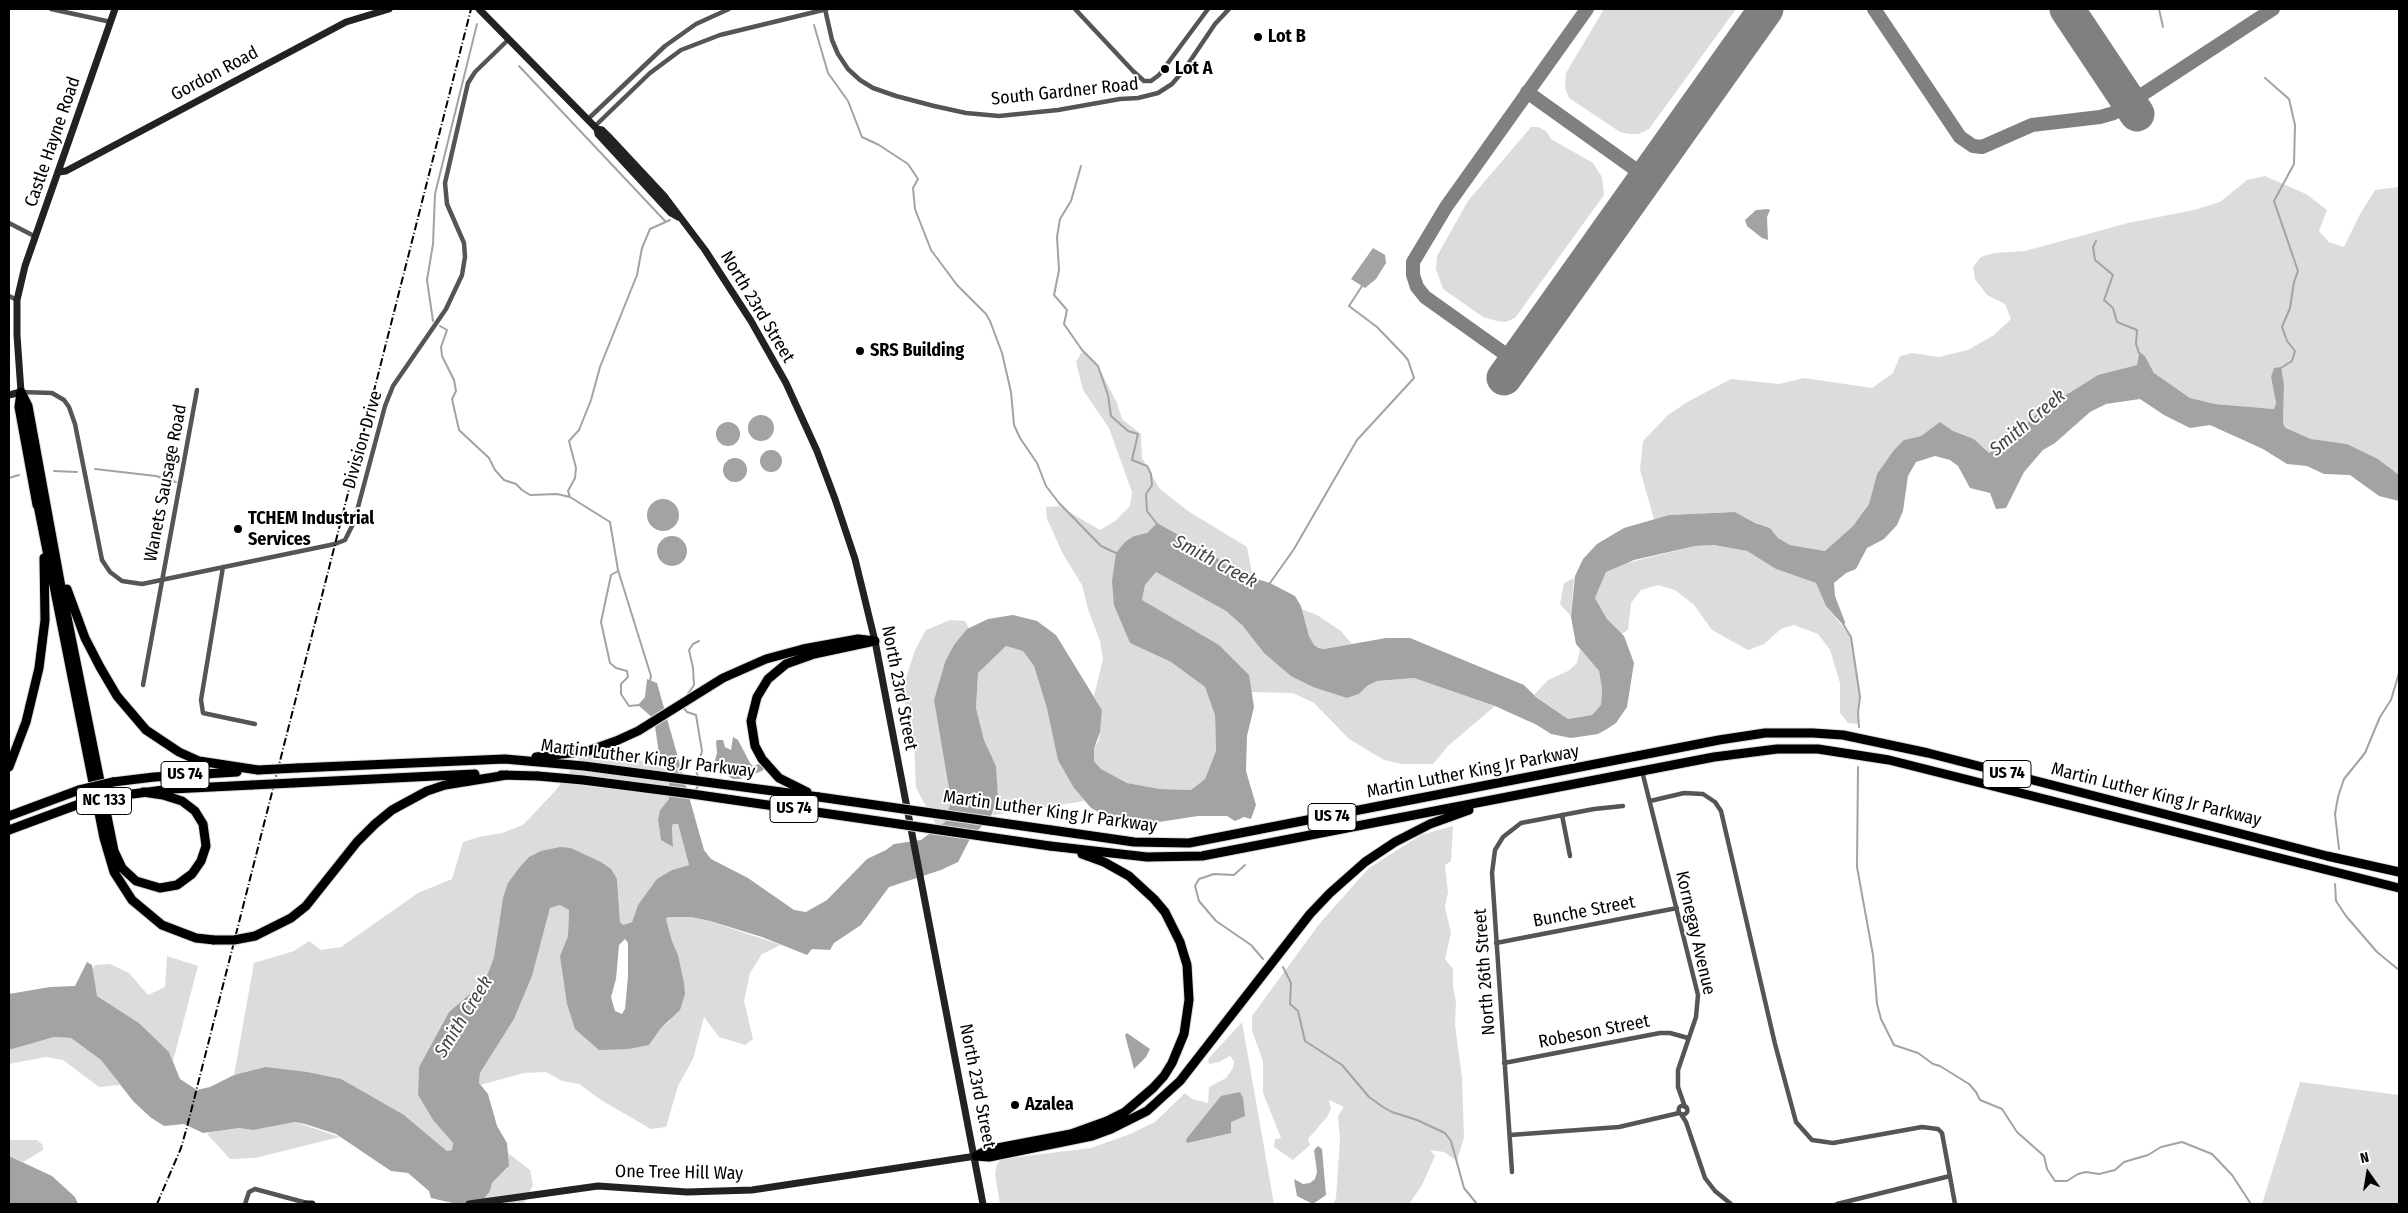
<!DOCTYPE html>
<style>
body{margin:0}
#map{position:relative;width:2408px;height:1213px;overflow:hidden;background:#fff;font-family:"Fira Sans Condensed",sans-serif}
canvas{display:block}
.frame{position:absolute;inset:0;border:10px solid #000;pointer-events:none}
.north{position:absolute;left:2343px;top:1148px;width:50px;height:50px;-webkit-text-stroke:4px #fff;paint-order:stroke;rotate:347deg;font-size:14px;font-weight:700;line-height:20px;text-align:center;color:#000}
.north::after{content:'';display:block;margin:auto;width:18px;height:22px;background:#000;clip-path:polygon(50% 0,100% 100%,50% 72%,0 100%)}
</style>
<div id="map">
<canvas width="2408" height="1213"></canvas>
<div class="frame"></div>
<div class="north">N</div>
</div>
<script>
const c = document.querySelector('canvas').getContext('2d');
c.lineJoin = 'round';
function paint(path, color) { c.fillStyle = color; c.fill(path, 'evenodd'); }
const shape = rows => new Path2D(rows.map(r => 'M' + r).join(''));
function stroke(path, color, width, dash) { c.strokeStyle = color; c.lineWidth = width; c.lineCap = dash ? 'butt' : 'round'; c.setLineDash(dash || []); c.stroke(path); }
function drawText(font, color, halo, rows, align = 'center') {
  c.font = font + ' "Fira Sans Condensed",sans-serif'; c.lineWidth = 4; c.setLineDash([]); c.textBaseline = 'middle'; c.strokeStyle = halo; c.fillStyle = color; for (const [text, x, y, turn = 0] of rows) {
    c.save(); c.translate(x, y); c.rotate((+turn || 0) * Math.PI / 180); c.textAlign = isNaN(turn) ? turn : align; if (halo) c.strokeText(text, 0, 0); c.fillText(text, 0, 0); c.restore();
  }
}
const green = shape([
 [1604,9,1736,9,1649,129,1638,134,1629,134,1620,132,1569,98,1565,88,1566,73],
 [1531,127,1538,127,1546,131,1551,139,1593,163,1602,177,1604,195,1515,318,1506,322,1497,321,1483,317,1443,289,1436,269,1437,256,1468,201],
 [2265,176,2306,194,2327,210,2319,231,2329,242,2344,247,2359,216,2375,190,2399,187,2399,475,2378,459,2347,444,2311,439,2287,428,2283,424,2284,385,2271,377,2276,403,2274,409,2215,404,2190,398,2154,373,2145,356,2138,354,2137,365,2098,375,2040,411,2004,444,1989,453,1974,439,1953,431,1940,422,1921,436,1904,440,1877,474,1869,504,1853,526,1825,551,1790,545,1778,538,1770,528,1755,523,1735,512,1669,515,1654,519,1640,470,1643,441,1668,415,1689,401,1731,379,1779,384,1804,378,1872,388,1893,373,1900,356,1912,353,1939,357,1968,350,1994,335,2011,319,2005,304,1987,295,1975,279,1973,267,1981,257,1994,253,2025,251,2128,223,2194,210,2220,202,2247,180],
 [1085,352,1098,366,1117,403,1122,419,1141,434,1142,458,1159,488,1188,511,1247,547,1253,578,1234,572,1211,553,1157,523,1147,533,1134,536,1124,627,1130,643,1171,662,1205,687,1215,715,1216,751,1205,779,1191,790,1160,789,1127,783,1101,769,1094,761,1094,749,1099,740,1102,710,1094,696,1103,659,1100,641,1088,609,1082,585,1063,554,1047,519,1046,507,1059,506,1100,530,1115,521,1130,506,1132,492,1109,428,1083,390,1076,362,1081,353],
 [1714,545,1747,551,1776,569,1816,583,1826,606,1851,637,1860,697,1858,713,1859,724,1848,723,1840,713,1840,683,1830,650,1818,634,1794,625,1781,629,1764,644,1748,650,1712,630,1694,605,1675,590,1658,585,1641,590,1631,603,1628,630,1621,634,1607,619,1595,598,1606,572,1623,564,1695,546],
 [1156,572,1226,611,1242,625,1264,653,1331,692,1347,698,1359,694,1367,686,1377,681,1414,678,1495,706,1448,746,1433,764,1402,764,1384,760,1349,739,1314,703,1293,693,1251,692,1249,675,1142,600,1145,585],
 [1574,578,1571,616,1560,604,1564,583],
 [1302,609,1317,615,1341,631,1352,644,1323,649,1314,645,1309,636],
 [950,620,965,621,969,628,945,662,934,700,951,801,945,822,938,828,916,788,914,744,905,705,905,681,915,650,926,630],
 [1006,646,1023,651,1034,666,1074,788,1085,801,992,815,998,802,996,766,984,740,976,708,978,673],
 [1580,649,1599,671,1602,689,1601,706,1592,715,1568,719,1534,695,1548,680,1568,671,1577,663],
 [583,753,607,753,642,761,668,770,669,799,660,810,658,819,661,839,673,846,672,827,673,824,678,824,689,865,672,870,638,905,632,922,623,925,620,922,617,879,601,862,571,848,503,898,494,957,488,973,478,987,449,1012,419,1067,418,1095,433,1120,453,1143,452,1150,447,1151,404,1115,265,1067,234,1075,254,963,294,951,309,941,321,950,341,947,418,893,452,879,463,842,479,837,502,833,523,825,556,790],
 [1453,826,1451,861,1445,865,1448,892,1445,907,1451,933,1445,959,1453,969,1453,987,1456,1002,1455,1025,1462,1078,1464,1137,1457,1161,1444,1152,1430,1150,1435,1156,1422,1185,1409,1204,1333,1204,1336,1198,1340,1139,1338,1116,1344,1107,1329,1100,1331,1109,1327,1117,1308,1139,1310,1145,1293,1160,1274,1147,1275,1139,1281,1138,1263,1093,1263,1061,1252,1031,1252,1016,1320,923,1369,868,1421,835],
 [560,905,569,909,568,936,560,956,649,1045,661,1028,670,1021,678,955,672,941,666,919,668,917,691,917,709,921,781,945,762,954,750,973,744,1001,753,1039,745,1045,719,1037,704,1017,693,1059,678,1086,666,1127,651,1129,601,1100,579,1084,562,1081,546,1072,524,1073,480,1085,479,1083,480,1073,514,1019,532,976,550,908],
 [167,956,198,966,173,1061,169,1052,139,1023,97,996,92,971,95,965,110,964,129,973,148,995,165,987],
 [1242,1022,1274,1204,1000,1204,995,1174,997,1164,1002,1159,1091,1148,1130,1134,1155,1122,1185,1093,1192,1099,1208,1103,1209,1087,1226,1078,1233,1068,1234,1061,1230,1056,1219,1062,1209,1064,1208,1059],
 [54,1037,71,1038,101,1060,120,1085,99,1087,63,1060,46,1057,9,1064,9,1050],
 [2300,1082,2399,1095,2399,1204,2262,1204],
 [295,1122,340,1137,255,1158,230,1159,208,1135,209,1132,239,1128,253,1130],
 [9,1140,37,1140,43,1145,43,1150,23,1162,9,1156],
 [508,1153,530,1170,533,1185,524,1204,480,1204,490,1191,492,1183,508,1168]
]);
const water = shape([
 [1768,209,1770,210,1767,217,1768,240,1762,238,1747,226,1745,220,1756,210],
 [1373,248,1385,255,1386,263,1376,279,1365,288,1351,279],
 [2139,352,2145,356,2154,373,2190,398,2215,404,2274,409,2276,403,2271,377,2274,368,2281,367,2284,385,2283,424,2286,428,2311,439,2347,444,2378,459,2399,475,2399,501,2379,496,2350,475,2324,474,2307,466,2287,464,2263,449,2210,425,2190,428,2164,415,2140,399,2106,404,2090,412,2055,443,2043,450,2024,472,2006,508,1996,509,1990,493,1970,488,1958,466,1950,460,1935,456,1916,462,1908,476,1903,511,1897,525,1884,539,1867,548,1856,569,1846,573,1834,583,1835,596,1845,622,1844,626,1826,606,1816,583,1776,569,1747,551,1714,545,1695,546,1634,560,1606,572,1595,598,1607,619,1624,636,1634,663,1627,707,1616,723,1607,729,1598,734,1571,738,1551,734,1537,725,1495,706,1414,678,1377,681,1367,686,1359,694,1347,698,1313,687,1291,676,1264,653,1242,625,1226,611,1156,572,1145,585,1142,600,1219,645,1249,675,1254,707,1247,736,1246,771,1256,805,1251,819,1244,817,1235,821,1227,816,1198,816,1159,822,1143,822,1106,816,1091,808,1074,788,1058,760,1047,708,1034,666,1023,651,1006,646,978,673,976,708,984,740,996,766,998,798,991,816,970,839,958,862,941,870,889,887,861,925,834,943,830,950,812,949,807,955,762,937,710,921,691,917,668,917,666,919,672,941,678,955,684,983,685,994,680,1010,661,1028,649,1045,628,1049,599,1050,575,1029,567,1004,560,956,568,936,569,910,560,905,550,908,532,976,514,1019,480,1073,479,1083,488,1094,497,1126,507,1143,509,1166,492,1183,490,1191,480,1204,457,1204,431,1198,429,1191,408,1173,391,1171,336,1134,305,1124,295,1122,253,1130,239,1128,203,1133,184,1124,164,1126,150,1117,133,1101,101,1060,71,1038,54,1037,9,1050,9,994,50,987,75,986,87,962,92,965,97,996,139,1023,169,1052,180,1079,197,1090,210,1087,234,1075,265,1067,307,1072,341,1079,404,1115,447,1151,452,1150,453,1143,433,1120,418,1095,419,1067,449,1012,478,987,488,973,494,957,503,898,508,883,519,868,529,857,541,851,560,847,571,848,601,862,611,869,617,879,620,922,623,925,632,922,638,905,657,879,672,870,689,865,678,824,673,824,672,827,673,847,661,840,658,819,660,810,669,799,669,772,659,754,654,719,638,705,645,697,647,679,657,683,704,850,711,859,748,878,794,910,806,912,827,900,867,859,886,850,894,844,921,840,945,822,951,801,934,700,945,662,954,645,967,629,988,619,1013,615,1037,621,1056,635,1102,710,1100,732,1094,749,1094,761,1101,769,1127,783,1160,789,1191,790,1205,779,1216,751,1215,715,1205,687,1171,662,1130,643,1114,605,1112,581,1116,553,1125,542,1134,536,1147,533,1157,523,1211,553,1234,572,1270,583,1295,596,1301,606,1309,636,1314,645,1319,648,1324,649,1386,638,1410,638,1524,685,1536,697,1568,719,1592,715,1601,705,1602,689,1599,671,1576,644,1571,617,1575,576,1583,559,1597,544,1624,528,1669,515,1735,512,1755,523,1770,528,1778,538,1790,545,1825,551,1853,526,1869,504,1877,474,1894,450,1904,440,1921,436,1940,422,1953,431,1974,439,1989,453,2004,444,2040,411,2098,375,2137,365],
 [625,939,628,943,628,976,625,1009,622,1014,615,1011,611,997,616,979,619,945],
 '748 428a13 13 0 1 1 26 0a13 13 0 1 1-26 0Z',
 '716 434a12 12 0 1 1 24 0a12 12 0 1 1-24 0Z',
 '760 461a11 11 0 1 1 22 0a11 11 0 1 1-22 0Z',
 '723 470a12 12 0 1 1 24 0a12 12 0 1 1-24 0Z',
 '647 515a16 16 0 1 1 32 0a16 16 0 1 1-32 0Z',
 '657 551a15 15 0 1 1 30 0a15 15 0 1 1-30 0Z',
 [733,737,738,740,750,763,753,766,759,764,764,769,762,771,740,779,733,779,719,770,714,764,717,753,716,742,717,740,723,740,725,747,731,750],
 [1127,1033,1150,1049,1146,1057,1134,1069,1125,1035],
 [1240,1092,1243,1098,1245,1116,1231,1122,1231,1133,1187,1143,1186,1140,1188,1137,1221,1096],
 [1318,1146,1322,1149,1326,1195,1313,1204,1297,1196,1294,1179,1303,1184,1310,1183,1315,1179,1317,1172,1314,1150],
 [9,1156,52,1176,75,1197,78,1204,9,1204]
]);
const stream = shape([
 [2159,9,2163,27],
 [814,25,828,73,848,101,862,137,879,145,908,164,918,179,913,188,915,209,931,250,957,285,986,314,990,321,1002,353,1011,392,1014,425,1020,438,1037,463,1046,486,1059,503,1101,546,1118,554],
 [519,66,665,221],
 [2265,78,2289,99,2295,125,2294,164,2274,201,2298,271,2294,282,2290,308,2282,327,2287,341,2295,351,2292,361,2281,368],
 [1081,166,1071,201,1060,219,1057,237,1059,270,1054,295,1067,310,1064,324,1082,350,1098,366,1108,395,1111,416,1128,431,1138,434,1132,460,1147,466,1151,474,1152,485,1146,494,1147,511,1157,524],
 [2096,241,2093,247,2095,260,2113,275,2104,300,2113,308,2117,322,2137,330,2136,344,2139,353],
 [433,321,427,280,433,244,435,194,477,24],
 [440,326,447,330,441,347,442,356,454,380,456,391,452,399,459,430,489,458,495,470,504,480,516,484,522,490,530,495,557,494,570,497,610,522,618,570,651,676,650,681],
 [95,469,156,476,176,482],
 [54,471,77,472],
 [9,478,19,475],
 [570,497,568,491,575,478,576,468,569,441,579,430,591,400,600,367,637,275,642,248,650,229,670,220],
 [618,571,611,575,601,622,610,663,616,668,627,671,628,677,621,684,621,694,629,706,640,705],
 [1270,583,1294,549,1357,440,1414,378,1408,360,1403,354,1377,327,1349,306,1362,286],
 [1843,624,1851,637,1860,697,1858,713,1859,727],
 [685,698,694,685,693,668,689,650,693,644,699,641],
 [682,706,687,712,696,715,702,751,696,771,699,779],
 [1858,767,1857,867,1873,955,1877,1004,1881,1019,1894,1045,1918,1053,1933,1064,1940,1066,1969,1084,1976,1092,1980,1100,2002,1109,2017,1132,2044,1156,2047,1169,2055,1181,2067,1181,2078,1174,2086,1172,2099,1174,2115,1170,2124,1162,2148,1155,2161,1147,2182,1142,2212,1154,2232,1175,2251,1204],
 [695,791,700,783],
 [2339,849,2335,814,2338,797,2344,779,2365,753,2380,717,2391,700,2399,673],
 [1245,865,1234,875,1214,874,1199,879,1195,886,1199,901,1216,921,1251,945,1263,959],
 [2335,884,2336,901,2346,916,2377,952,2399,970],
 [1283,967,1291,983,1290,1004,1298,1011,1305,1041,1342,1065,1369,1097,1383,1107,1392,1112,1417,1120,1445,1133,1451,1141,1464,1188,1477,1204]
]);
const taxiway = shape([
 [1874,9,1960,137,1973,146,1982,147,2032,125,2100,117,2114,113,2273,9],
 [1527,92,1646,177],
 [1515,361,1425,297,1417,287,1413,275,1413,262,1446,207,1587,9]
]);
const runway = shape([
 [2067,9,2137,114],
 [1504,378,1766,9]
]);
const street = shape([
 [51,9,111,22],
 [825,9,832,40,838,54,848,69,860,80,873,88,896,96,934,106,966,113,999,116,1058,110,1120,99,1138,98,1158,93,1172,84,1184,70,1215,24,1229,9],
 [1075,9,1133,71,1144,81,1151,81,1159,75,1208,9],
 [587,120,665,46,696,24,729,9],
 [594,127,650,73,681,50,720,35,827,9],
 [9,223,36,237],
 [9,296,17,300],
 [21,392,52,393,64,400,69,407,75,424,102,560,110,572,122,581,142,584,335,544,345,540,354,522,385,406,393,386,446,309,462,275,465,257,464,243,447,204,445,183,468,83,475,72,509,39],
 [223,567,201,700,203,713,255,724],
 [143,685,197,390],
 [1642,771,1698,995,1696,1017,1678,1070,1678,1087,1685,1107],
 [1650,801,1684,793,1703,794,1715,802,1721,811,1775,1044,1796,1122,1812,1140,1833,1143,1922,1127,1938,1129,1942,1133,1955,1204],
 [1562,815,1570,856],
 [1496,943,1677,908],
 [1504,1063,1660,1033,1670,1033,1688,1038],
 '1678.5 1110a4.5 4.5 0 1 1 9 0a4.5 4.5 0 1 1-9 0Z',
 [1681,1114,1686,1122,1705,1178,1715,1191,1731,1204],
 [1510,1135,1619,1127,1679,1113],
 [1512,1172,1492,873,1495,850,1503,837,1521,823,1594,809,1623,806],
 [245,1204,249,1192,255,1189,307,1203],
 [1837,1204,1950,1176]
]);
const secondary = shape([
 [479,9,597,129,598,134,671,213,678,217],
 [597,129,602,130,609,137,665,197,705,250,751,321,786,383,817,451,835,499,855,559,875,641,983,1204],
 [59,172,66,171,346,22,389,9],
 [9,395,21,392,17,335,17,300,25,266,115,9],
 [306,1204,312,1204],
 [469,1204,598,1186,687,1192,752,1190,976,1156]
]);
const highway = shape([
 [21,392,28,406,61,587,114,851,122,868,136,881,160,888,177,885,192,874,201,861,206,846,203,824,195,811,182,801,163,795,143,792],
 [21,392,19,407,37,505],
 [37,500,104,838,114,872,132,900,162,925,196,938,214,940],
 [67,589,85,638,100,667,117,696,146,730,179,752,199,761,258,770],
 [536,757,588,751,616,741,638,731,723,678,766,659,803,649,858,639,875,641],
 [9,767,26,722,39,668,45,620,44,558],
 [297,768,505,759,584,766,819,797],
 [501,775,538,776],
 [113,782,154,777,237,772],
 [293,783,475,774],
 [807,792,779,778,762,759,755,746,751,721,757,697,768,679,786,664,814,654,870,642],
 [116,796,172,789,252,785],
 [9,816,79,790],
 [9,830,82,803],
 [1051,830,1134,842,1189,843,1719,740,1765,733,1813,733,1843,735,1928,753,2327,856,2399,872],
 [1050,846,1147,857,1202,856,1714,757,1777,749,1818,749,1889,760,2399,888],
 [255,936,291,918,306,906,357,842,375,824,392,810,427,791,445,785,507,775],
 [976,1156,989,1157,1092,1136,1111,1129,1147,1111,1180,1081,1310,914,1330,893,1365,862,1395,842,1430,824,1469,810],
 [976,1156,987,1150,1071,1134,1107,1121,1125,1112,1153,1088,1164,1076,1172,1063,1184,1034,1189,1000,1187,965,1180,942,1165,912,1154,899,1129,876,1104,862,1082,854]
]);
const rail = shape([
 [157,1204,181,1148,187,1127,471,9]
]);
const highwayBridge = shape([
 [258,770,297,768],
 [538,776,583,780,692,794,1050,846],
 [252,785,293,783],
 [79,790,113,782],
 [819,797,1051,830],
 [82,803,116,796],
 [214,940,234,940,255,936]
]);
const markers = [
 [1258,37,5,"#000"],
 [1165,69,5,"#000"],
 [860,351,5,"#000"],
 [238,529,5,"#000"],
 [1015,1105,5,"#000"]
];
const shields = [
 [2007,774,48],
 [185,775,48],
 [104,801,55],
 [794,809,48],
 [1332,817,48]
];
const shieldNames = [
 ["US 74",2007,774],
 ["US 74",185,775],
 ["NC 133",104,801],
 ["US 74",794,809],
 ["US 74",1332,817]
];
const poiNames = [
 ["Lot B",1268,37],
 ["Lot A",1175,69],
 ["SRS Building",870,351],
 ["TCHEM Industrial",248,519],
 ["Services",248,540],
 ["Azalea",1025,1105]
];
const streetNames = [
 ["Gordon Road",215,74,-28],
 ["South Gardner Road",1065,92,-6],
 ["Castle Hayne Road",53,142,-71],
 ["North 23rd Street",757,307,59],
 ["Division Drive",363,440,-74],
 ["Wanets Sausage Road",166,483,-79],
 ["North 23rd Street",899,688,79],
 ["Martin Luther King Jr Parkway",648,759,7],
 ["Martin Luther King Jr Parkway",1473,772,-11],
 ["Martin Luther King Jr Parkway",2156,795,14],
 ["Martin Luther King Jr Parkway",1050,812,8],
 ["Bunche Street",1584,912,-11],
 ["Kornegay Avenue",1695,933,77],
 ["North 26th Street",1485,972,-94],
 ["Robeson Street",1594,1032,-11],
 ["North 23rd Street",977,1086,79],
 ["One Tree Hill Way",679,1173,1]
];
const waterNames = [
 ["Smith Creek",2028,423,-40],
 ["Smith Creek",1215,562,28],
 ["Smith Creek",464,1017,-58]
];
paint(green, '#dcdcdc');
paint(water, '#a3a3a3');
stroke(stream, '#a3a3a3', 2);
stroke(taxiway, '#808080', 14);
stroke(runway, '#808080', 35);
stroke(highway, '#dbdbdb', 11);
stroke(street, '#555', 4.5);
stroke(secondary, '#222', 7);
stroke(highway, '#000', 9);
stroke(rail, '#000', 2, [8, 2.5, 1, 2.5]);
stroke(highwayBridge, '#dbdbdb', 11, []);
stroke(highwayBridge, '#000', 9);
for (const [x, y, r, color] of markers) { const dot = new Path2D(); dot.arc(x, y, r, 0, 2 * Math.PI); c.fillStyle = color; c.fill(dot); stroke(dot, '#fff', 2); }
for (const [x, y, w] of shields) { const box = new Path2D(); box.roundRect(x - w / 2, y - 13.5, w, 27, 4); c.fillStyle = '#fff'; c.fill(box); stroke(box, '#000', 1); }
drawText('bold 16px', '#000', null, shieldNames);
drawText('bold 18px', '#000', '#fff', poiNames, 'left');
drawText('18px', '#000', '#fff', streetNames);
drawText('italic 19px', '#444', '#fff', waterNames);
</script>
